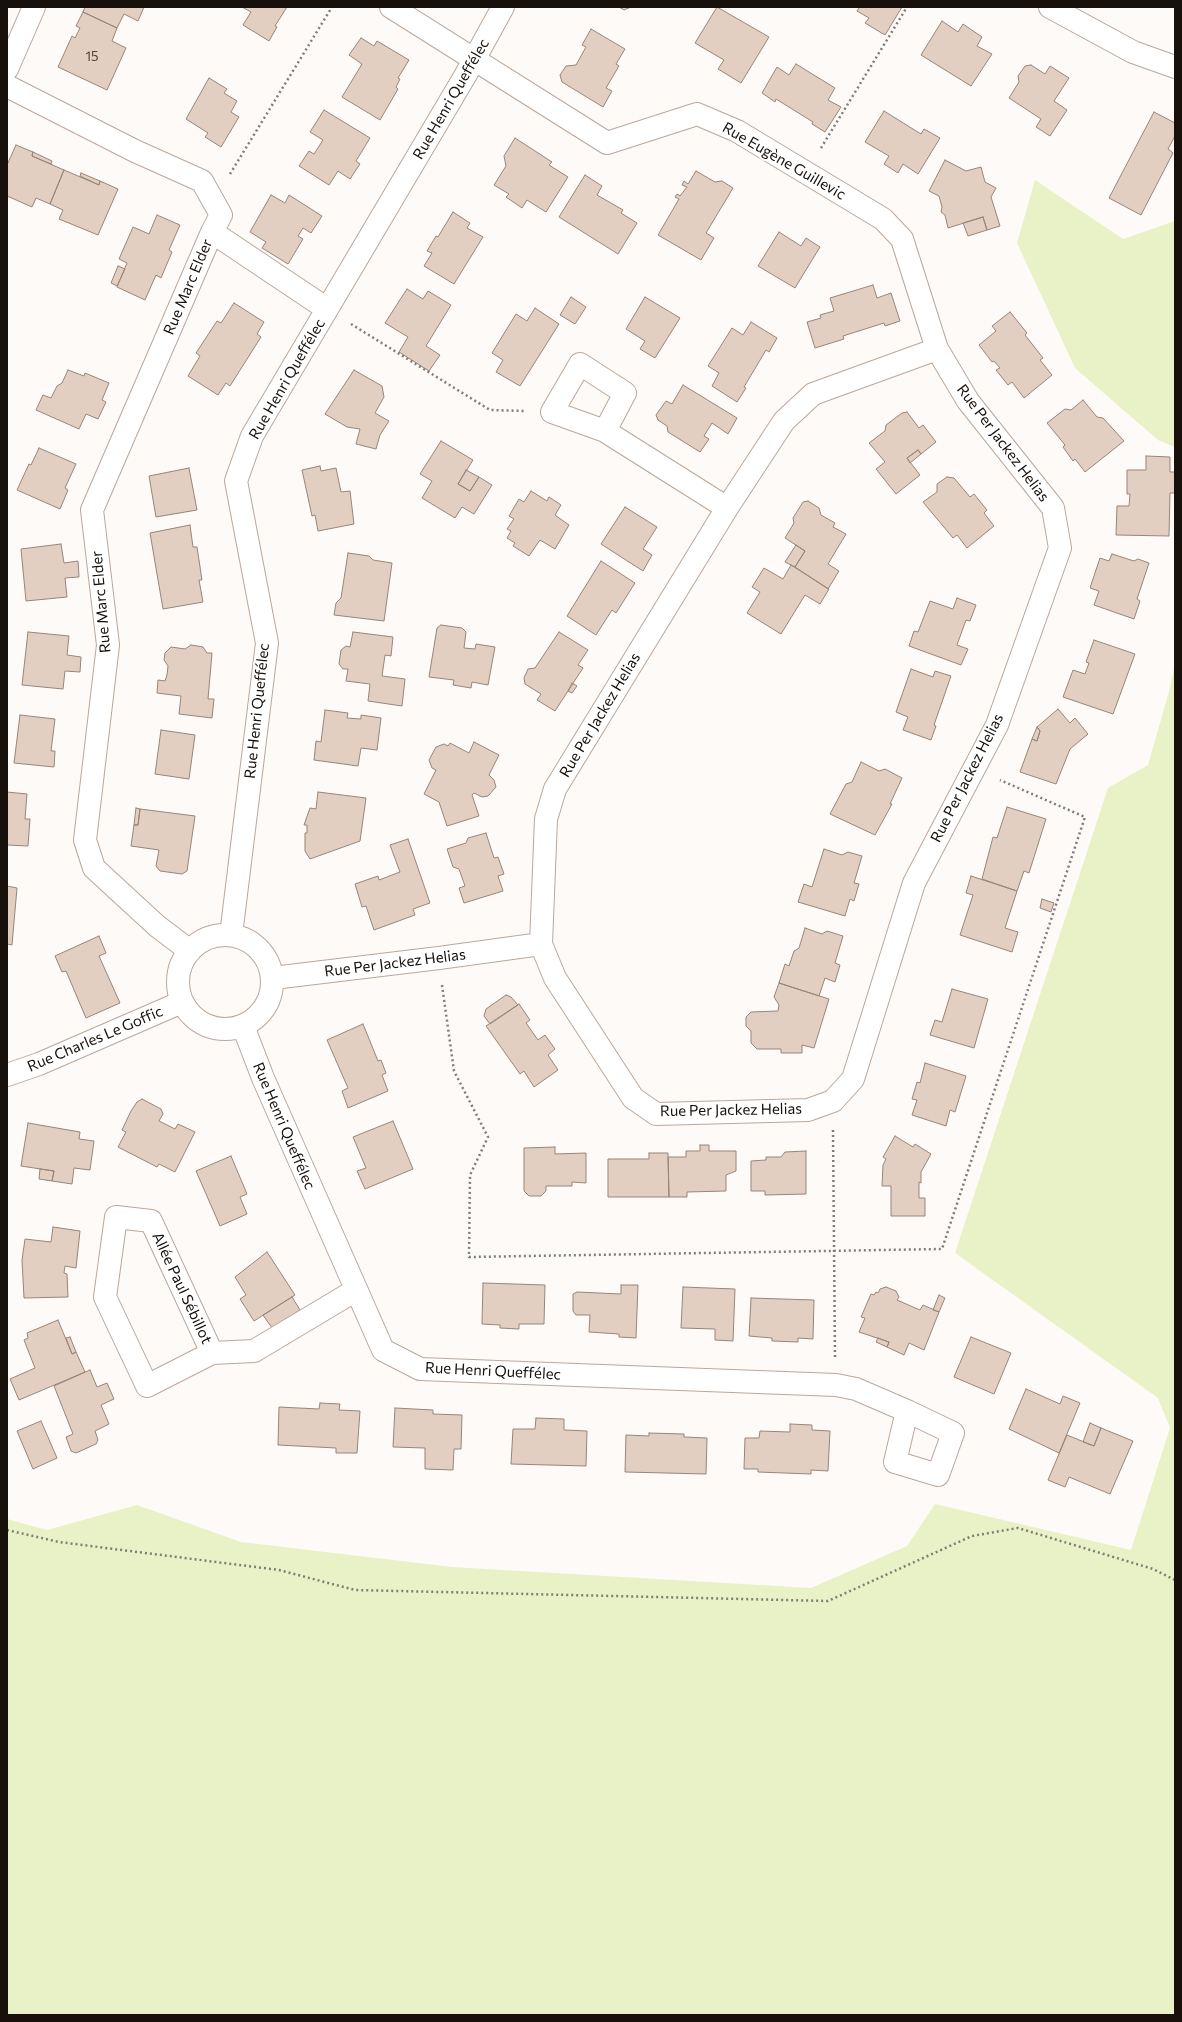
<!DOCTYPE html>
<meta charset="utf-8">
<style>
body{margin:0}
#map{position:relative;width:1182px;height:2022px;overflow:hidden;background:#fefaf7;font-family:Commissioner,sans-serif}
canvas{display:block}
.frame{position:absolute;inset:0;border:8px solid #17100b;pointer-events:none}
</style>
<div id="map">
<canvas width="1182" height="2022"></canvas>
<div class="frame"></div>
</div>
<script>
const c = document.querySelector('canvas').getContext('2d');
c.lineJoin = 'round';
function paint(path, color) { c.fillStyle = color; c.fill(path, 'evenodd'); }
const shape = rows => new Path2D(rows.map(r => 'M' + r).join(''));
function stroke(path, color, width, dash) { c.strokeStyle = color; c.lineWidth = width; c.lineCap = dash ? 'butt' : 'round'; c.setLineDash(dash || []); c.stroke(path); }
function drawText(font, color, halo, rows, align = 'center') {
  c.font = font + ' Commissioner,sans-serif'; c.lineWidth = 4; c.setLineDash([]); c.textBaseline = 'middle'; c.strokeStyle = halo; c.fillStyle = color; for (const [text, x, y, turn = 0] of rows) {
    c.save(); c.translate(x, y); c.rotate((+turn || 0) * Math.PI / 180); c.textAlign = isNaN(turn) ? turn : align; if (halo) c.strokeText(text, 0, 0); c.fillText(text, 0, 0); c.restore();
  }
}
const green = shape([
 [1035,180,1123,239,1175,221,1175,447,1158,440,1075,368,1017,243],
 [1175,663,1175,2015,7,2015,7,1519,47,1530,137,1505,241,1542,452,1567,811,1588,907,1546,935,1504,1131,1550,1170,1428,1158,1398,955,1253,1108,788,1148,765,1170,688]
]);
const building = shape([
 [85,7,144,7,138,21,124,14,117,28,83,12,85,7],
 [242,7,287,7,275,26,277,27,269,41,243,25,251,12,242,7],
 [619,7,631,7,624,10,619,7],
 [717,7,769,37,741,83,718,69,724,60,695,43,717,7],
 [858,7,902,7,885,35,865,23,869,18,857,11,859,8,858,7],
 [83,12,117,28,112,41,126,48,107,90,58,67,72,36,75,38,80,28,76,26,83,12],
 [942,21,958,32,963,24,982,37,977,46,992,54,971,86,921,55,942,21],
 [591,29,625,49,616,64,619,66,606,88,612,91,603,107,562,82,560,75,566,66,576,65,586,47,582,45,591,29],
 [361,38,374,46,377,41,409,60,398,78,400,79,396,87,398,89,380,120,342,97,362,64,349,55,361,38],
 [796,64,835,88,828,100,841,107,825,132,812,124,813,122,776,99,775,102,762,93,777,67,789,75,796,64],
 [1031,65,1045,74,1050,66,1069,78,1054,101,1067,110,1050,136,1036,127,1041,119,1009,98,1019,82,1018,76,1025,66,1031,65],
 [209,78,227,89,224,93,237,101,231,112,239,117,221,147,205,137,208,133,186,119,209,78],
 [324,110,370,138,356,161,360,164,350,179,338,171,329,185,299,166,309,151,314,154,323,140,310,132,324,110],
 [884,111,921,134,924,129,940,138,918,174,903,164,898,173,884,164,889,156,865,142,884,111],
 [1154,112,1175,123,1175,136,1168,149,1173,153,1141,215,1109,198,1154,112],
 [515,138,552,162,549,165,568,177,546,212,527,200,522,208,506,197,509,194,494,185,506,166,504,156,515,138],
 [16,145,33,152,32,156,64,170,50,204,36,198,32,207,7,196,7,165,16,145],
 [33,152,52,161,51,164,32,156,33,152],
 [945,160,966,171,981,167,985,182,996,188,991,197,1000,226,987,230,983,217,948,228,945,215,941,212,942,207,939,196,929,191,945,160],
 [64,170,99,185,100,181,118,189,98,235,59,219,63,210,50,204,64,170],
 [696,171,715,182,722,181,733,188,706,233,714,238,701,260,658,235,679,199,675,197,677,194,680,196,687,187,682,185,684,181,688,184,696,171],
 [81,173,100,181,99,185,80,176,81,173],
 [585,175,602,186,597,195,623,210,621,213,637,223,618,254,559,217,585,175],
 [271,195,285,203,289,195,322,216,311,233,303,228,298,236,303,239,288,264,262,248,266,242,250,232,271,195],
 [453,212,470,223,467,228,483,237,454,284,424,266,432,253,427,251,436,236,438,237,453,212],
 [157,215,180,225,169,250,172,252,161,278,156,275,145,300,117,287,127,263,119,259,133,227,149,234,157,215],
 [983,217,987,230,968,236,963,223,983,217],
 [779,232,801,246,806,238,820,247,795,288,758,266,779,232],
 [118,266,125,269,117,286,111,283,118,266],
 [873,285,877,298,891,293,900,321,885,326,884,323,843,336,844,339,815,348,807,322,821,318,820,315,834,311,830,298,873,285],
 [407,289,423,299,428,291,451,305,426,346,440,355,429,371,399,352,408,337,385,323,407,289],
 [571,297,586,307,575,324,560,315,571,297],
 [645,297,680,318,655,358,640,349,645,341,626,329,645,297],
 [234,303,264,322,257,334,261,337,230,386,226,383,218,395,188,376,200,356,196,353,217,321,221,323,234,303],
 [535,308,559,324,520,386,496,372,503,360,492,353,516,314,527,321,535,308],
 [1010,312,1027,333,1025,335,1043,358,1040,360,1052,375,1024,398,1012,382,1008,385,996,370,1000,368,994,361,992,362,979,345,996,331,992,326,1010,312],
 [751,322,777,338,769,352,766,350,744,387,746,388,737,402,712,386,719,373,708,366,732,328,743,335,751,322],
 [68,370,84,376,85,373,109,383,102,400,106,402,98,419,86,414,79,429,36,410,43,395,51,398,57,386,62,383,68,370],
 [354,370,382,386,384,397,375,413,389,421,380,435,376,449,356,444,360,429,347,427,325,414,354,370],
 [683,385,737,418,728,434,712,423,704,436,709,439,700,452,668,432,667,426,658,420,656,415,666,401,672,404,683,385],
 [1083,400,1097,417,1103,418,1124,441,1085,472,1075,459,1073,461,1063,447,1065,445,1047,423,1065,409,1071,410,1083,400],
 [907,412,919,428,923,425,936,442,921,454,918,450,907,458,920,475,896,494,876,469,885,462,869,443,885,431,886,425,902,413,907,412],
 [441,441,473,460,458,484,470,491,479,477,492,485,474,514,462,507,455,518,422,498,432,481,420,474,441,441],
 [39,448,76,464,65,488,68,490,60,509,17,490,29,464,31,465,39,448],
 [918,450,921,454,910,463,907,458,918,450],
 [1146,456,1170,457,1170,472,1175,472,1175,493,1170,493,1169,536,1116,535,1117,506,1129,506,1130,494,1127,494,1127,470,1146,470,1146,456],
 [320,466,321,471,336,468,341,492,350,491,354,524,318,531,315,515,312,516,302,470,320,466],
 [189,468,197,510,156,517,149,476,189,468],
 [466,470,479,477,470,491,458,484,466,470],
 [947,477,954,478,970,497,974,494,987,510,984,513,994,526,967,548,957,535,953,538,923,502,937,492,937,484,947,477],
 [531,491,547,501,549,497,561,505,555,515,569,525,555,549,540,540,529,556,513,546,515,543,507,538,511,531,507,529,514,519,509,516,519,499,524,502,531,491],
 [808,501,819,508,821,515,835,523,833,527,846,534,828,564,839,571,828,589,795,567,805,551,785,538,794,523,793,518,803,502,808,501],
 [625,507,657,527,643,549,652,555,643,571,601,544,625,507],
 [190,525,193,547,197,547,202,580,199,580,203,602,163,609,150,533,190,525],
 [61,544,64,563,78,561,79,577,65,578,67,597,26,601,21,549,61,544],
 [796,545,805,551,795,567,785,562,796,545],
 [348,553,369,556,373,560,392,563,384,621,334,615,336,603,341,598,348,553],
 [1112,554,1134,561,1138,559,1149,563,1137,599,1140,601,1134,619,1094,605,1099,591,1090,588,1100,558,1109,561,1112,554],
 [601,561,635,583,616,613,612,610,596,635,567,616,601,561],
 [791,565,829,589,820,604,805,595,781,634,747,613,760,592,752,587,764,568,783,579,791,565],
 [957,598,976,605,970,621,966,620,957,645,968,649,961,665,909,646,914,631,918,632,930,601,953,609,957,598],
 [441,625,462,628,466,632,464,648,475,649,476,644,495,647,488,685,472,682,471,688,453,685,454,680,429,677,437,628,441,625],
 [28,632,69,636,67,655,81,657,80,672,65,671,63,689,22,685,28,632],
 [353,632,393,637,391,656,385,655,382,676,405,679,402,706,368,701,370,684,346,681,348,669,343,669,339,664,341,650,346,646,350,647,353,632],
 [559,632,588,650,578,665,583,668,555,711,537,700,541,694,525,684,524,678,528,669,535,668,559,632],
 [1094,640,1135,654,1113,714,1063,697,1073,670,1085,674,1089,663,1086,662,1094,640],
 [191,645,203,647,207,653,212,653,208,699,214,699,212,718,179,714,181,696,157,693,158,680,165,681,167,675,168,666,164,660,165,653,171,647,185,649,191,645],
 [911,669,933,677,935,671,951,676,934,725,936,726,931,740,903,730,908,717,896,712,911,669],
 [572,683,577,686,572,693,568,691,572,683],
 [1058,709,1070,723,1075,718,1088,734,1070,749,1056,784,1020,772,1032,739,1037,741,1040,731,1037,727,1058,709],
 [325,710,348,713,347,718,361,719,361,715,381,718,377,750,361,748,358,766,314,760,316,741,321,742,325,710],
 [20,715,55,719,51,751,55,751,54,767,14,763,20,715],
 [1037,727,1040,731,1037,741,1032,739,1037,727],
 [161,730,195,735,189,779,155,774,161,730],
 [474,742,499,755,489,775,494,780,496,787,488,796,482,797,474,793,472,795,479,816,447,826,439,802,424,794,436,770,432,768,429,760,436,747,444,744,448,746,450,743,469,753,474,742],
 [861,762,879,771,885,769,902,778,890,804,892,804,875,835,830,814,846,784,852,782,861,762],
 [7,792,27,794,25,819,30,819,28,846,7,845,7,792],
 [318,792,366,798,360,841,310,859,305,851,305,833,307,833,307,825,304,825,310,808,316,809,318,792],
 [1007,807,1046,819,1029,873,1024,871,1017,891,982,879,993,837,997,838,1007,807],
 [136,808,140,809,138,825,134,825,136,808],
 [140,809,195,816,187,871,182,874,160,871,156,866,159,850,131,846,134,825,138,825,140,809],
 [486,833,494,858,498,857,504,874,498,876,503,891,464,903,459,888,465,886,459,869,453,867,447,849,466,843,468,838,486,833],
 [408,839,430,903,413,909,415,915,374,930,366,906,362,907,355,884,378,876,379,880,400,872,390,845,408,839],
 [824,849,842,855,848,852,862,856,854,883,859,884,854,901,850,899,845,916,798,902,804,884,812,887,824,849],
 [971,876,1017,891,1005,928,1018,932,1012,952,960,935,973,895,966,893,971,876],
 [7,886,17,888,12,945,7,944,7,886],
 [1042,899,1054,903,1051,912,1040,908,1042,899],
 [805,928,822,934,827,931,843,936,835,963,840,965,835,982,825,978,819,996,779,983,785,964,789,966,794,951,799,948,805,928],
 [99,936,106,953,99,956,120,1003,86,1018,66,971,62,972,55,956,99,936],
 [779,983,829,999,814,1048,802,1045,802,1053,781,1053,781,1049,757,1049,751,1043,751,1031,746,1026,746,1017,751,1012,778,1011,779,1005,774,997,779,983],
 [952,989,988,999,974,1048,930,1035,935,1020,942,1022,952,989],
 [506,995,511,997,518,1005,490,1024,484,1016,486,1009,506,995],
 [519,1004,530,1020,526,1023,538,1040,545,1035,555,1049,548,1055,558,1070,534,1087,524,1071,520,1074,486,1026,519,1004],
 [363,1024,378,1061,381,1060,386,1073,382,1075,388,1091,348,1108,342,1091,348,1088,327,1040,363,1024],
 [925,1063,966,1076,955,1112,950,1110,946,1126,912,1115,917,1100,912,1099,917,1082,920,1083,925,1063],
 [142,1099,161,1109,163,1114,159,1121,175,1129,178,1124,195,1132,175,1172,159,1164,157,1167,118,1147,126,1132,122,1130,131,1111,137,1102,142,1099],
 [393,1121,413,1169,365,1189,357,1171,366,1168,353,1137,393,1121],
 [28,1123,80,1132,79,1139,94,1141,90,1170,74,1168,72,1184,52,1181,54,1171,21,1166,28,1123],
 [895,1136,913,1147,915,1144,931,1154,921,1172,921,1183,919,1182,919,1198,925,1198,925,1216,891,1216,891,1186,882,1186,883,1165,886,1159,883,1157,895,1136],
 [700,1145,709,1145,709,1151,736,1151,736,1171,726,1175,726,1191,687,1192,687,1197,669,1197,668,1157,686,1157,686,1151,700,1151,700,1145],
 [555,1147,555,1154,586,1153,586,1183,572,1182,572,1186,546,1186,546,1191,541,1196,529,1196,524,1191,524,1148,555,1147],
 [806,1151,806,1194,765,1195,765,1191,751,1191,751,1161,766,1160,766,1157,781,1157,785,1152,806,1151],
 [649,1153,668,1153,669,1197,608,1197,608,1159,649,1159,649,1153],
 [231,1156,247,1194,240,1197,247,1214,220,1226,196,1171,231,1156],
 [40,1169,54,1171,52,1181,39,1179,40,1169],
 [53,1227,80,1231,76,1268,65,1266,64,1273,67,1274,68,1297,24,1298,22,1260,25,1239,51,1242,53,1227],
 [267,1252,295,1295,254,1321,240,1299,246,1295,235,1277,267,1252],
 [483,1283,545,1285,544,1324,519,1324,519,1329,500,1328,500,1325,482,1324,483,1283],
 [621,1285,638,1285,636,1338,619,1337,619,1334,589,1332,590,1315,576,1315,573,1311,573,1294,577,1292,621,1294,621,1285],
 [683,1287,735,1289,733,1341,715,1340,715,1329,681,1328,683,1287],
 [886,1287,896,1291,899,1297,897,1300,920,1310,923,1305,939,1312,924,1350,909,1343,904,1355,887,1347,889,1342,859,1332,865,1318,861,1317,871,1294,874,1295,876,1292,878,1293,880,1289,886,1287],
 [939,1295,945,1298,939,1312,933,1310,939,1295],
 [292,1297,300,1310,272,1328,263,1315,292,1297],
 [751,1298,814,1300,813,1339,798,1338,798,1342,772,1341,772,1338,749,1336,751,1298],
 [58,1320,72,1354,76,1352,85,1372,19,1400,10,1379,35,1368,24,1340,28,1338,27,1333,58,1320],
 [70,1337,76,1352,72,1354,66,1338,70,1337],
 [971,1337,1011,1353,994,1394,954,1377,971,1337],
 [878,1338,889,1342,887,1347,876,1342,878,1338],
 [90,1370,97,1387,107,1383,114,1399,101,1405,109,1424,95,1431,98,1440,96,1444,76,1453,71,1451,66,1437,73,1434,54,1386,90,1370],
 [1026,1389,1060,1404,1063,1396,1080,1403,1059,1453,1009,1429,1026,1389],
 [320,1403,340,1404,339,1410,360,1411,357,1453,336,1453,336,1448,278,1445,279,1407,319,1409,320,1403],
 [395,1408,433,1410,433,1414,462,1415,461,1449,454,1449,453,1470,425,1469,425,1448,393,1447,395,1408],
 [536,1418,564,1419,564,1430,587,1431,586,1466,511,1464,513,1429,535,1429,536,1418],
 [41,1421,57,1458,33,1469,17,1431,41,1421],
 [1090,1423,1101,1428,1094,1446,1083,1442,1090,1423],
 [790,1424,812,1425,812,1430,830,1431,828,1471,811,1470,811,1474,758,1472,758,1469,744,1469,745,1438,759,1438,760,1431,790,1432,790,1424],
 [1101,1428,1133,1441,1110,1494,1069,1477,1065,1487,1048,1480,1067,1435,1094,1446,1101,1428],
 [649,1433,684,1434,684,1437,707,1438,706,1474,625,1472,626,1435,649,1436,649,1433]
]);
const path = shape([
 [821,148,907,7],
 [230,174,332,7],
 [351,324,490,410,525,411],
 [442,985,454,1071,488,1137,470,1175,469,1257,942,1249,1085,817,1000,780],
 [833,1130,835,1357],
 [7,1530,59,1542,279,1570,355,1590,828,1601,972,1536,1018,1528,1153,1569,1175,1580]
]);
const minor = shape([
 [391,7,607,143,697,114,737,131,883,219,902,239,937,349],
 [1050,7,1133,52,1175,67],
 [7,69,34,7],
 [7,86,135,151,202,181,221,215,212,232],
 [605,431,625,393,580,364,552,412,605,431,727,508],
 '178 982a47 47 0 1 1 94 0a47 47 0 1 1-94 0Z',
 [231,935,267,643,236,481,252,436,465,76,503,7],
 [190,951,157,926,94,868,85,840,108,645,92,510,212,232,327,309],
 [273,978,439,958,541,944,555,978,633,1098,656,1114,808,1110,833,1101,853,1079,914,883,997,725,1060,548,1053,508,968,401,937,349,813,394,784,421,727,508,555,789,546,819,541,944],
 [243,1026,263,1078,383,1350,420,1369,836,1385,856,1389,907,1411,953,1433,938,1475,895,1462,907,1411],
 [7,1075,39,1064,182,1002],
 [212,1353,151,1221,116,1217,105,1297,147,1386,212,1353,254,1351,356,1290]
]);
const numberNames = [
 ["15",92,57]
];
const streetNames = [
 ["Rue Henri Queffélec",451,99,-60],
 ["Rue Eugène Guillevic",784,161,30],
 ["Rue Marc Elder",188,287,-67],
 ["Rue Henri Queffélec",287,379,-60],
 ["Rue Per Jackez Helias",1003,443,53],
 ["Rue Marc Elder",101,602,-95],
 ["Rue Henri Queffélec",257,711,-84],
 ["Rue Per Jackez Helias",600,715,-59],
 ["Rue Per Jackez Helias",967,778,-63],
 ["Rue Per Jackez Helias",395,963,-7],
 ["Rue Charles Le Goffic",95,1039,-23],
 ["Rue Per Jackez Helias",731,1110,-1],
 ["Rue Henri Queffélec",284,1126,67],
 ["Allée Paul Sébillot",182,1288,65],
 ["Rue Henri Queffélec",493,1371,3]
];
paint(green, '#e9f2c6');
paint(building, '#e3cfc2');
stroke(building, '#978578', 1);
stroke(minor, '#bba79a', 24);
stroke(path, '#817c77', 2.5, [2, 3]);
stroke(minor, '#fff', 22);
drawText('13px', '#4a4039', null, numberNames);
drawText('15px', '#17100b', '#fff', streetNames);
</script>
